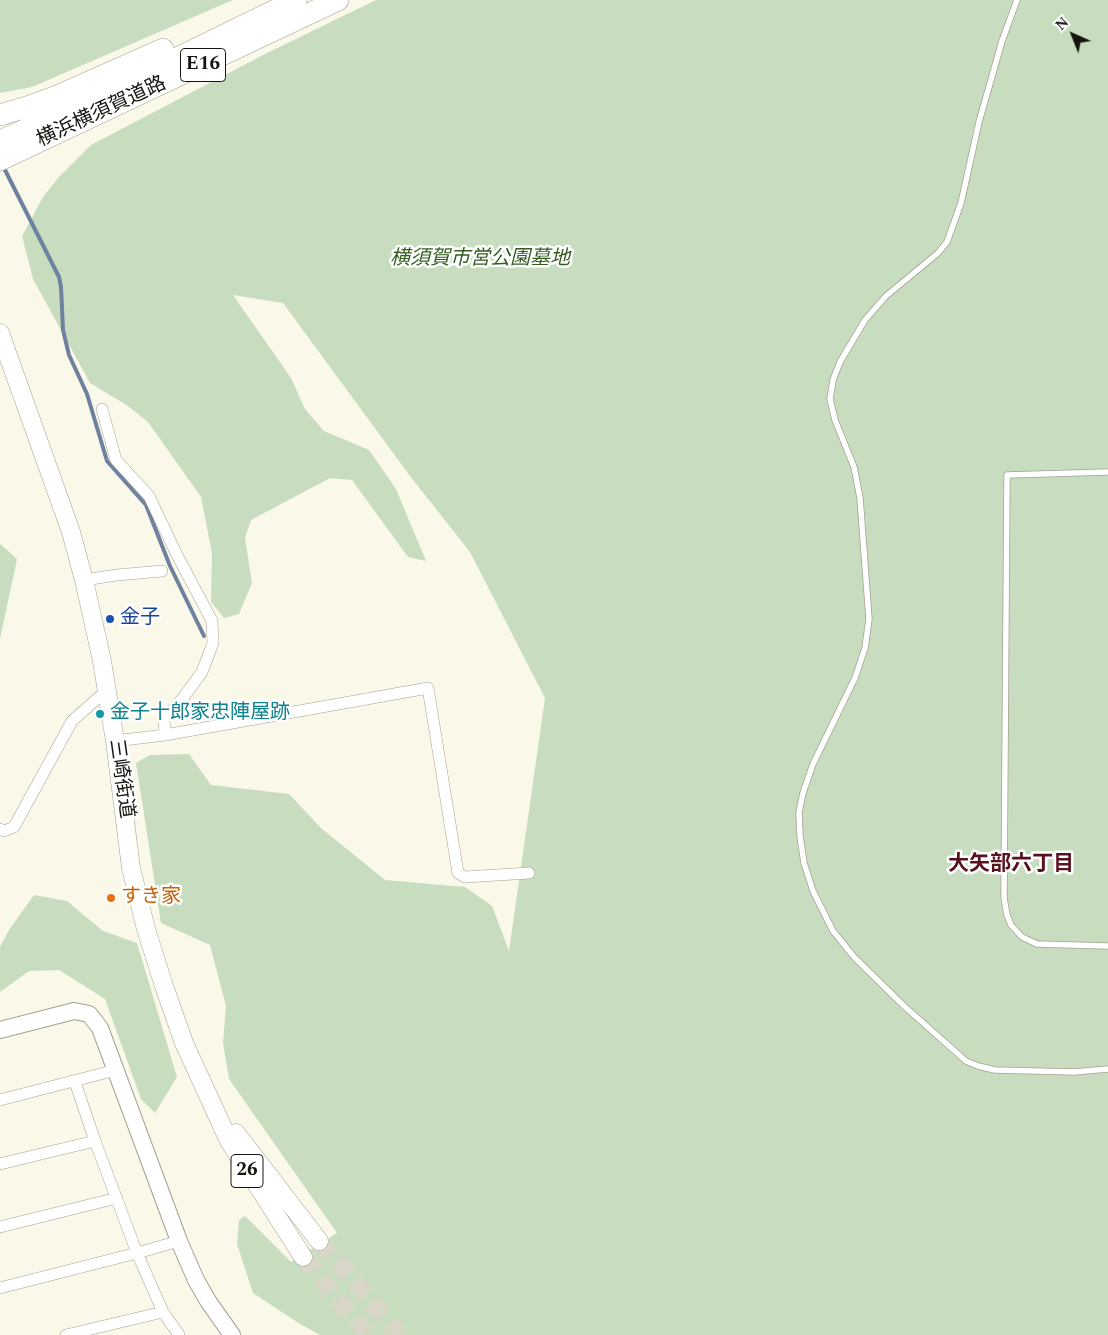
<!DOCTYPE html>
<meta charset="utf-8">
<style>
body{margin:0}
#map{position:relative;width:1108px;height:1335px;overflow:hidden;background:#faf8e8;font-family:Spectral,serif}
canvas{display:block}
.north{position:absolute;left:1048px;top:10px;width:50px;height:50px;-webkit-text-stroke:4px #fff;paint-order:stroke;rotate:316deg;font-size:14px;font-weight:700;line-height:20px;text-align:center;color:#15140f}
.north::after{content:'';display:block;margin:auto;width:18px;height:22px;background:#15140f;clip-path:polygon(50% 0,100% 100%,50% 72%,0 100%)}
</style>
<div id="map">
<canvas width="1108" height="1335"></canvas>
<div class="north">N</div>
</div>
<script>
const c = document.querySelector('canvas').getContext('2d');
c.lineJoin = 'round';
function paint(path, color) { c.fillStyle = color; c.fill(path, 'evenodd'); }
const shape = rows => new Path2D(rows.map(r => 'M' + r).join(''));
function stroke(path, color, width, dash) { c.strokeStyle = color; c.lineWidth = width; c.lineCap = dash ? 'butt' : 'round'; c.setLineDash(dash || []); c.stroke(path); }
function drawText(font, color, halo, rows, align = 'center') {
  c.font = font + ' Spectral,"Noto Sans JP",serif'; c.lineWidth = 5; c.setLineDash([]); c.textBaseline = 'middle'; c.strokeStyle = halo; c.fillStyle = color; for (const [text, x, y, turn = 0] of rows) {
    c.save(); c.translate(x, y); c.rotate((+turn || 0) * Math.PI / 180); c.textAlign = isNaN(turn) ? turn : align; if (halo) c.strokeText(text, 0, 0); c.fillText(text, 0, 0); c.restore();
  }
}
const green = shape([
 [0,0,233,0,32,87,0,93],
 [376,0,1108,0,1108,1335,320,1335,297,1322,253,1293,237,1244,239,1220,245,1216,291,1262,337,1233,229,1079,223,1043,226,1006,210,945,161,923,136,763,150,755,189,754,211,785,289,794,321,828,385,880,465,887,492,906,509,951,545,698,470,552,410,476,283,303,233,295,291,378,305,409,324,431,369,450,396,489,426,561,408,557,352,480,330,478,251,520,245,538,252,583,239,614,224,618,211,602,212,553,201,497,148,422,128,406,90,383,33,279,22,236,43,197,58,178,91,145,265,54],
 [0,544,17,559,0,639],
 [34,895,67,901,103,931,137,943,177,1077,155,1113,141,1099,105,999,59,970,29,971,0,992,0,947,9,930]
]);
const stream = shape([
 [3,166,59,277,61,287,63,330,69,355,87,394,107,461,146,505,170,566,204,636]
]);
const primaryTunnel = shape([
 [319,1241,400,1335],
 [303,1257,367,1335]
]);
const lane = shape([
 [1017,0,1002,41,979,122,961,203,947,242,938,253,886,296,865,320,840,362,833,380,830,399,835,420,854,467,860,498,869,619,865,648,855,678,813,764,803,793,799,812,800,836,804,863,813,891,833,931,854,957,904,1006,966,1061,978,1066,995,1070,1074,1072,1108,1069],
 [1108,472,1007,475,1004,898,1007,915,1011,925,1022,937,1037,944,1108,946]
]);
const street = shape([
 [102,409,116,460,149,496,176,553,212,621,213,643,202,672,183,698,164,719,165,735],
 [84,580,117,575,162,571],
 [115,741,165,735,428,688,458,873,465,877,529,873],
 [0,829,4,831,14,827,72,721,107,690],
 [75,1082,95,1141,137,1253,163,1312,179,1335],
 [0,1100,116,1070],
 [0,1164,95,1141],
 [0,1227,117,1198],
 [0,1288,137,1253,179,1241],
 [66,1335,163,1312]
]);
const secondary = shape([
 [0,1030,74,1011,89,1014,100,1028,179,1241,196,1280,208,1301,232,1335]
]);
const primary = shape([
 [0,333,71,532,84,580,102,661,115,741,131,868,146,929,164,986,184,1043,229,1141,303,1257],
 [236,1133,319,1241]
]);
const highway = shape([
 [0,115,30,106,57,96,163,49],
 [0,141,116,88,296,0],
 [0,160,338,0]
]);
const markers = [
 [110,619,5,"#1a4fb4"],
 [100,714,5,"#0f9aa8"],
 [111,898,5,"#e8710a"]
];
const shields = [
 [203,65,45],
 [247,1171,32]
];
const shieldNames = [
 ["E16",203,65],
 ["26",247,1171]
];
const streetNames = [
 ["横浜横須賀道路",102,113,-25],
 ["三崎街道",120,779,82]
];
const parkNames = [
 ["横須賀市営公園墓地",480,260]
];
const transitNames = [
 ["金子",120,619]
];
const cultureNames = [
 ["金子十郎家忠陣屋跡",110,714]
];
const foodNames = [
 ["すき家",121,898]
];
const neighbourhoodNames = [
 ["大矢部六丁目",1011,866]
];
paint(green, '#c8ddbf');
stroke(stream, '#6e819f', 4);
stroke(primaryTunnel, '#d8d6c7', 18, [18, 9]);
stroke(lane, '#a3a192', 7);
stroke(street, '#a3a192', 12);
stroke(secondary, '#a3a192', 18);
stroke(primary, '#a3a192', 19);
stroke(highway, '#a3a192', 22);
stroke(lane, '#fff', 5.5);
stroke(street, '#fff', 11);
stroke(secondary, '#fff', 16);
stroke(primary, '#fff', 18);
stroke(highway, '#fff', 21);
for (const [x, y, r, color] of markers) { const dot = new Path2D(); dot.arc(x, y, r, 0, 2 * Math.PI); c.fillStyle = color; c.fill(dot); stroke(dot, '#fff', 2); }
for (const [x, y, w] of shields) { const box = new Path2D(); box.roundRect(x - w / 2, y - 16.5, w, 33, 4); c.fillStyle = '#fff'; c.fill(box); stroke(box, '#15140f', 1); }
drawText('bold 19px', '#15140f', null, shieldNames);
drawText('20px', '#15140f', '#fff', streetNames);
drawText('italic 20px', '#345e20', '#fff', parkNames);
drawText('20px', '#164399', '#fff', transitNames, 'left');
drawText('20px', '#0d838f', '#fff', cultureNames, 'left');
drawText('20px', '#c56008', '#fff', foodNames, 'left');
drawText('bold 21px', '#57111f', '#fff', neighbourhoodNames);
</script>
